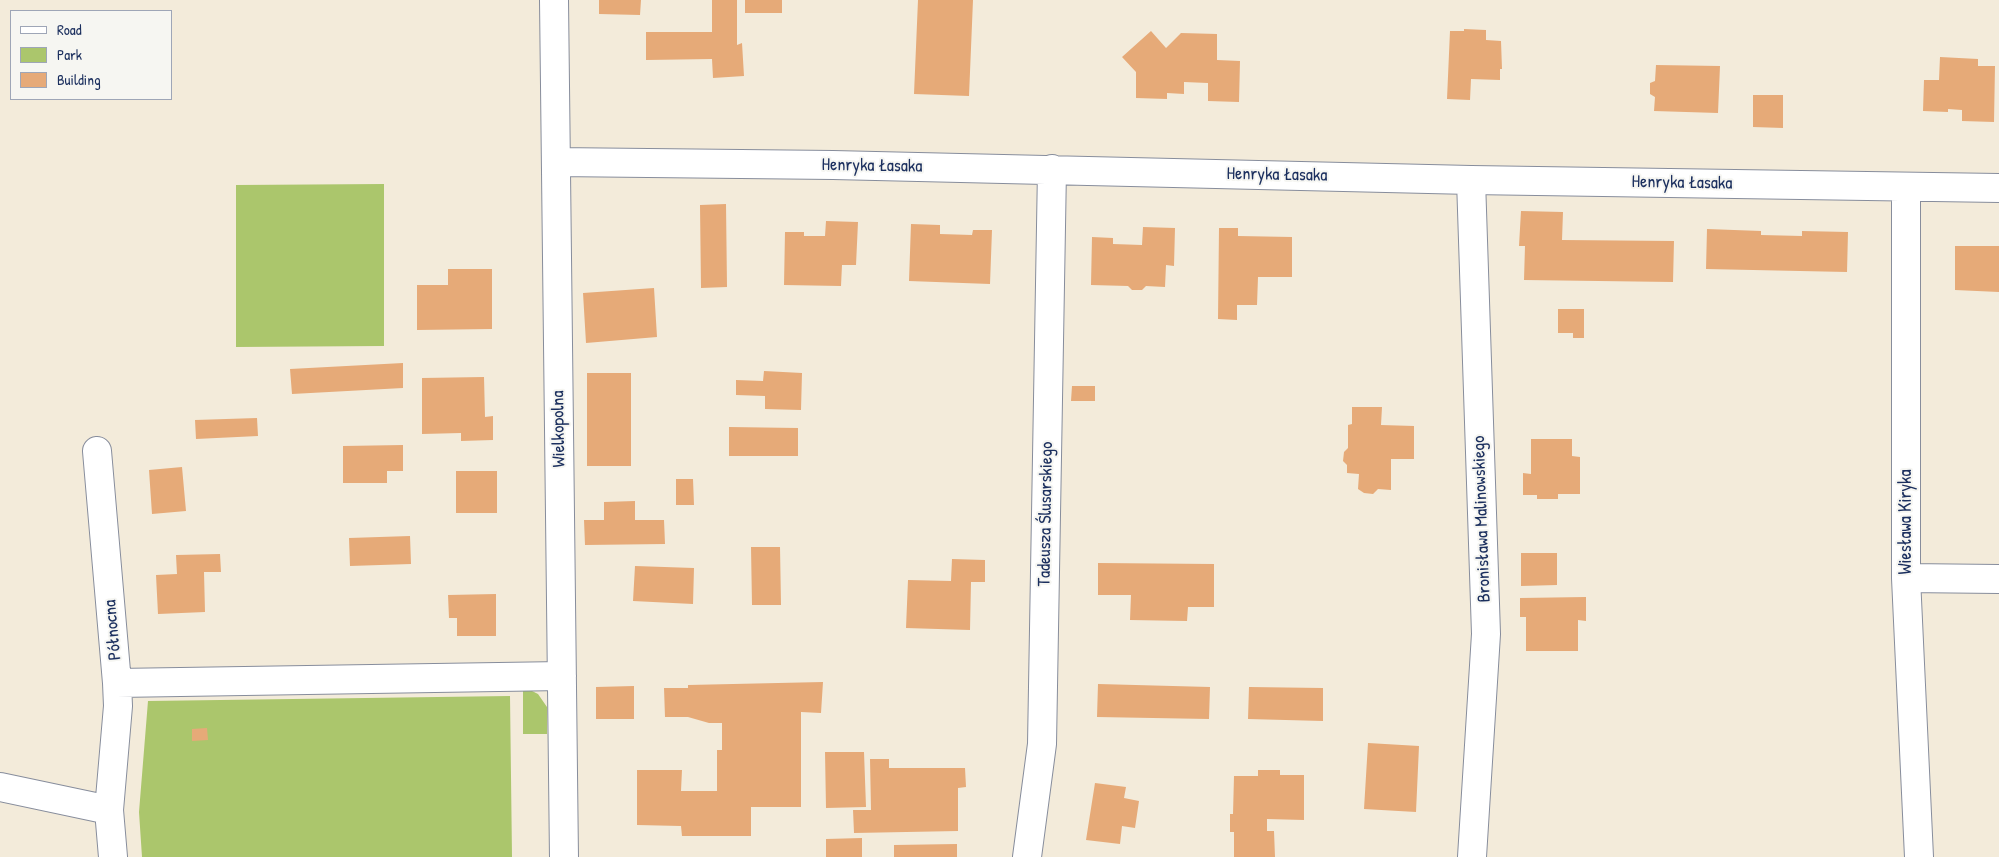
<!DOCTYPE html>
<meta charset="utf-8">
<style>
body{margin:0}
#map{position:relative;width:1999px;height:857px;overflow:hidden;background:#f3ebda;font-family:"Patrick Hand",sans-serif}
canvas{display:block}
.legend{position:absolute;left:10px;top:10px;width:162px;height:90px;box-sizing:border-box;background:#f6f6f2;border:1px solid #9ea6b7;margin:0;padding:6px 9px;list-style:none;font-size:15px;color:#1b2f5e}
.legend li{display:flex;align-items:center;gap:10px;height:25px}
.legend b{width:25px;border:1px solid #9ea6b7}
</style>
<div id="map">
<canvas width="1999" height="857"></canvas>
<ul class="legend">
<li><b style="height:6px;background:#fff"></b>Road</li>
<li><b style="height:14px;background:#abc66c"></b>Park</li>
<li><b style="height:14px;background:#e6aa78"></b>Building</li>
</ul>
</div>
<script>
const c = document.querySelector('canvas').getContext('2d');
c.lineJoin = 'round';
function paint(path, color) { c.fillStyle = color; c.fill(path, 'evenodd'); }
const shape = rows => new Path2D(rows.map(r => 'M' + r).join(''));
function stroke(path, color, width, dash) { c.strokeStyle = color; c.lineWidth = width; c.lineCap = dash ? 'butt' : 'round'; c.setLineDash(dash || []); c.stroke(path); }
function drawText(font, color, halo, rows, align = 'center') {
  c.font = font + ' "Patrick Hand",sans-serif'; c.lineWidth = 4; c.setLineDash([]); c.textBaseline = 'middle'; c.strokeStyle = halo; c.fillStyle = color; for (const [text, x, y, turn = 0] of rows) {
    c.save(); c.translate(x, y); c.rotate((+turn || 0) * Math.PI / 180); c.textAlign = isNaN(turn) ? turn : align; if (halo) c.strokeText(text, 0, 0); c.fillText(text, 0, 0); c.restore();
  }
}
const green = shape([
 [384,184,384,346,236,347,236,185],
 [523,690,532,691,538,694,547,707,547,734,523,734],
 [510,696,512,857,142,857,139,812,148,701]
]);
const building = shape([
 [599,0,641,0,640,15,599,14],
 [712,0,737,0,737,45,742,43,744,76,713,78,712,59,646,60,646,32,712,32],
 [745,0,782,0,782,13,745,13],
 [918,0,973,0,969,96,914,94],
 [1464,29,1486,30,1486,40,1501,41,1502,69,1500,69,1500,80,1471,79,1470,100,1447,99,1450,31,1464,31],
 [1151,31,1166,48,1181,33,1217,34,1217,60,1240,61,1239,102,1208,101,1208,83,1184,82,1184,94,1167,93,1167,99,1136,98,1136,72,1122,57],
 [1940,57,1978,59,1978,66,1995,66,1994,122,1962,121,1962,110,1948,109,1948,112,1923,111,1924,80,1939,80],
 [1656,65,1720,66,1718,113,1654,111,1655,97,1650,94,1650,83,1655,81],
 [1753,95,1783,95,1783,128,1753,127],
 [726,204,727,287,701,288,700,205],
 [1521,211,1563,212,1562,240,1674,241,1673,282,1524,280,1525,246,1519,246],
 [826,221,858,222,856,265,842,265,841,286,784,285,785,232,804,232,804,236,825,236],
 [911,224,940,225,940,234,972,235,973,230,992,230,990,284,909,281],
 [1143,227,1175,228,1174,266,1166,265,1165,287,1146,286,1142,290,1132,290,1128,286,1091,285,1092,237,1113,238,1113,244,1142,245],
 [1219,228,1238,228,1238,236,1292,237,1292,277,1258,277,1257,305,1237,305,1237,320,1218,319],
 [1707,229,1761,231,1761,235,1802,236,1802,231,1848,232,1847,272,1706,269],
 [1955,246,1999,246,1999,292,1955,290],
 [448,269,492,269,492,329,417,330,417,285,448,285],
 [654,288,657,337,586,343,583,293],
 [1558,309,1584,309,1584,338,1573,338,1573,333,1558,333],
 [403,363,403,388,292,394,290,369],
 [764,371,802,373,801,410,765,409,765,396,736,395,736,380,763,381],
 [587,373,631,373,631,466,587,466],
 [484,377,485,417,493,416,493,440,461,441,461,433,422,434,422,378],
 [1072,386,1095,386,1095,401,1071,401],
 [1352,407,1382,407,1381,425,1414,426,1414,459,1391,459,1391,490,1378,489,1373,494,1364,493,1358,489,1359,474,1347,473,1347,465,1343,461,1344,452,1348,448,1348,425,1352,424],
 [257,418,258,436,196,439,195,420],
 [729,427,798,428,798,456,729,456],
 [1531,439,1572,439,1572,456,1580,457,1580,494,1558,494,1558,499,1537,499,1537,495,1523,495,1523,473,1531,474],
 [403,445,403,471,387,471,387,483,343,483,343,446],
 [182,467,186,511,152,514,149,470],
 [456,471,497,471,497,513,456,513],
 [676,479,693,479,694,505,676,505],
 [635,501,635,520,664,520,665,544,585,545,584,520,604,520,604,502],
 [410,536,411,564,350,566,349,538],
 [751,547,780,547,781,605,752,605],
 [1521,553,1557,553,1557,585,1521,586],
 [220,554,221,572,204,572,205,612,158,614,156,575,177,574,176,555],
 [952,559,985,560,985,582,971,582,970,630,906,628,908,580,951,581],
 [1098,563,1214,564,1214,607,1188,607,1187,621,1130,620,1131,595,1098,595],
 [635,566,694,568,693,604,633,601],
 [496,594,496,636,457,636,457,618,449,618,448,595],
 [1586,597,1586,621,1578,620,1578,651,1526,651,1526,617,1520,617,1520,598],
 [823,682,821,713,801,712,801,807,751,807,751,836,682,836,681,826,637,825,637,770,682,770,681,791,717,791,717,750,722,750,722,723,709,723,688,717,665,717,664,688,688,688,688,685],
 [1098,684,1210,687,1209,719,1097,717],
 [634,686,634,719,596,719,596,687],
 [1249,687,1323,688,1323,721,1248,719],
 [207,728,208,740,192,741,192,729],
 [1368,743,1419,746,1416,812,1364,809],
 [825,752,864,752,866,807,826,808],
 [870,759,889,759,889,768,965,768,966,787,958,788,958,831,854,833,853,810,871,810],
 [1258,770,1280,770,1280,775,1304,775,1304,820,1267,819,1267,831,1274,831,1275,857,1234,857,1234,832,1230,832,1230,814,1233,814,1234,776,1258,776],
 [1095,783,1126,787,1124,798,1139,801,1135,828,1122,826,1120,844,1086,840],
 [862,838,862,857,826,857,826,839],
 [957,844,957,857,894,857,894,845]
]);
const minor = shape([
 [554,0,564,857],
 [556,162,833,165,1471,180,1999,188],
 [1471,180,1486,634,1472,857],
 [1906,187,1906,578,1919,857],
 [97,451,117,683,118,706,109,810,113,857],
 [1906,578,1999,579],
 [117,683,562,676],
 [0,787,109,810],
 [1027,857,1042,744,1052,169]
]);
const streetNames = [
 ["Henryka Łasaka",872,166,1],
 ["Henryka Łasaka",1277,175,1],
 ["Henryka Łasaka",1682,183,1],
 ["Wielkopolna",559,429,-91],
 ["Tadeusza Ślusarskiego",1046,514,-89],
 ["Bronisława Malinowskiego",1482,519,-92],
 ["Wiesława Kiryka",1906,522,-90],
 ["Północna",113,630,-95]
];
paint(green, '#abc66c');
paint(building, '#e6aa78');
stroke(minor, '#878d9c', 30);
stroke(minor, '#fff', 28);
drawText('18px', '#1b2f5e', '#f6f6f2', streetNames);
</script>
